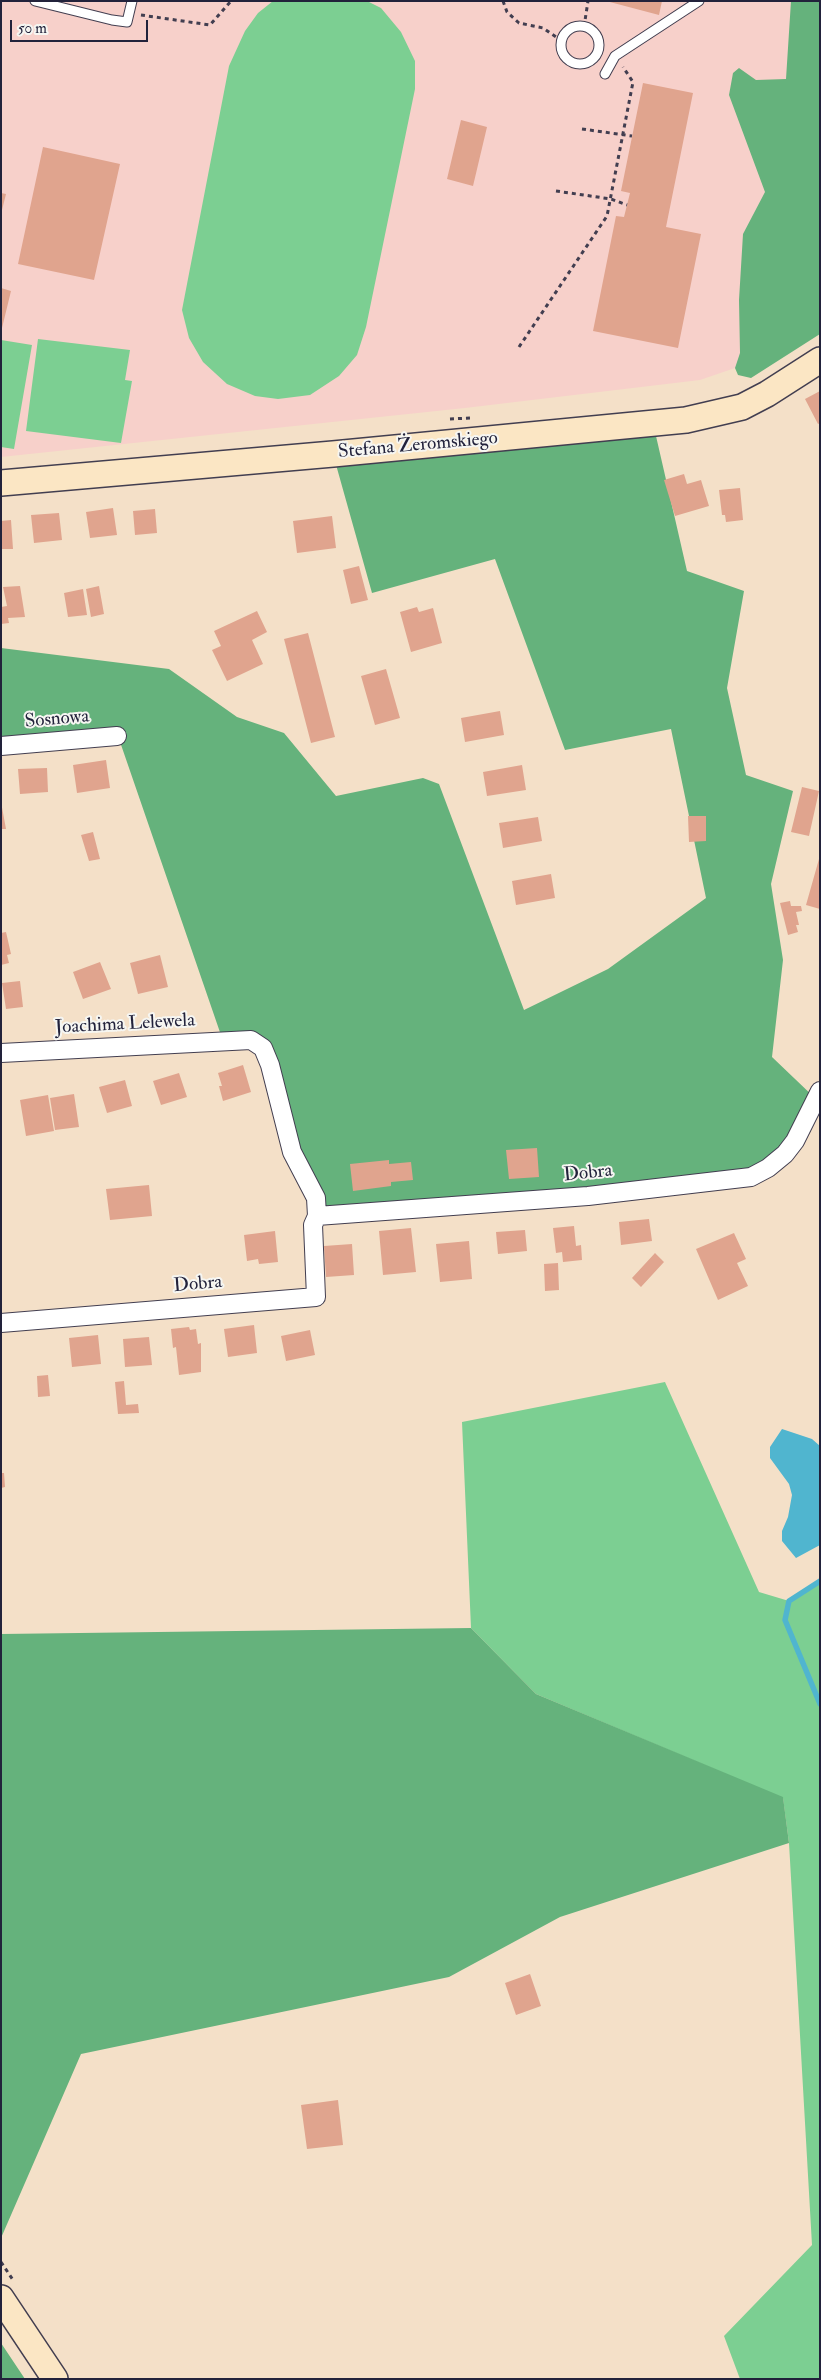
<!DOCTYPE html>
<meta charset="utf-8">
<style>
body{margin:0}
#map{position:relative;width:821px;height:2380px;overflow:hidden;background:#f4e0c8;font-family:"IM FELL Double Pica",serif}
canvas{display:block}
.frame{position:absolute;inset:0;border:2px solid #22223b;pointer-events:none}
.scale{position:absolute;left:10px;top:20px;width:138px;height:22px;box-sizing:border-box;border:2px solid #22223b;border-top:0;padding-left:6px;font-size:15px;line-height:18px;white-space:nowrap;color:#22223b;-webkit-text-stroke:4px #f6f6f2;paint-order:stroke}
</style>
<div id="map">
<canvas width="821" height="2380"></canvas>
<div class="frame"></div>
<div class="scale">50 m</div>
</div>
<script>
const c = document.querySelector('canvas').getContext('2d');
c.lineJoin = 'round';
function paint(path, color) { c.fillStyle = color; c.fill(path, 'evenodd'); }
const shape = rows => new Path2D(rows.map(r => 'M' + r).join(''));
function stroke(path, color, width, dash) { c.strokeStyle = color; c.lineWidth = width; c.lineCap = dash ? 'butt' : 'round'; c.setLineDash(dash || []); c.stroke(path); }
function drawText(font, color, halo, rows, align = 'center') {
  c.font = font + ' "IM FELL Double Pica",serif'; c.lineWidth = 4; c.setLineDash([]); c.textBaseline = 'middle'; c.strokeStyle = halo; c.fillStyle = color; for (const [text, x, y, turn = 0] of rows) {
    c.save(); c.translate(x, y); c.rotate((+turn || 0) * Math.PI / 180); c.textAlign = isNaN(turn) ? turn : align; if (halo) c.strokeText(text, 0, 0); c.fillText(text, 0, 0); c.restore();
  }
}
const built = shape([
 [1,1,820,1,790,331,735,368,700,380,465,408,1,457]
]);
const green = shape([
 [273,1,367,1,381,8,401,32,415,61,415,89,366,327,357,355,339,376,310,395,278,399,255,396,227,384,203,362,189,338,182,310,229,66,245,31,258,13],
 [38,339,130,350,125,380,132,381,121,443,26,431],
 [1,340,32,345,14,449,1,447],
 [665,1382,759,1592,789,1601,820,1581,820,2379,740,2379,724,2336,812,2245,789,1843,783,1798,536,1694,471,1628,462,1422]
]);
const forest = shape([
 [791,1,820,1,820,334,751,378,738,375,735,368,740,353,739,300,743,234,765,192,729,95,733,73,739,68,756,80,786,79],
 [653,423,687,571,744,591,727,688,746,775,793,791,771,884,783,960,772,1057,817,1100,806,1122,751,1177,317,1216,263,1048,223,1041,118,736,1,746,1,648,169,669,237,717,284,733,336,796,423,778,439,784,524,1010,608,969,706,898,671,729,565,750,495,559,372,593,333,454],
 [471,1628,536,1694,783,1797,789,1843,560,1917,449,1977,81,2054,1,2238,1,1634],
 [1,2343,25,2379,1,2379]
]);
const water = shape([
 [782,1429,812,1439,820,1446,820,1545,796,1558,782,1541,782,1531,788,1517,792,1495,789,1484,770,1458,770,1447]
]);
const stream = shape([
 [820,1581,789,1601,785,1620,820,1704]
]);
const building = shape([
 [606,1,662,1,659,15],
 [643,83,693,93,666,227,701,234,678,348,593,331,616,216,624,217,630,193,621,191],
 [461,120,487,127,473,186,447,179],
 [43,147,120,164,94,280,18,264],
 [1,193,6,194,2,210,1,210],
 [1,288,11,291,2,328,1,328],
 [820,391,820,423,818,424,805,399],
 [684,474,687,484,701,480,709,506,675,516,664,480],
 [740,488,743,520,726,522,725,515,722,515,719,490],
 [113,508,117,535,90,538,86,512],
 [155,509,157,533,135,535,133,511],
 [59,513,62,540,34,543,31,515],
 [332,516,336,548,297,553,293,521],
 [11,520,13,549,1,549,1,521],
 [359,566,368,600,351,604,343,570],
 [20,586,25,617,8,618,9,623,1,624,1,607,7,606,3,587],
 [99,586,104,614,91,617,86,589],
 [83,589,87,615,68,617,64,593],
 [417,607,419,612,433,608,442,643,411,652,400,612],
 [257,611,267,632,252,640,263,664,227,681,212,650,221,646,214,631],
 [308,633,335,737,311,743,284,639],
 [386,669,400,718,375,725,361,676],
 [500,711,504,735,465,742,461,718],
 [106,760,110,788,77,793,73,765],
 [522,765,526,790,487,796,483,772],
 [47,768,48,792,20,794,18,769],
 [802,787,819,791,809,836,791,832],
 [1,802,6,829,1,829],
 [688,816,706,816,706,841,689,842],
 [538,817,542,841,503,848,499,823],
 [93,832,100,859,89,861,81,835],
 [819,859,820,859,820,909,806,905],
 [551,874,555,898,516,905,512,881],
 [790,901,791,906,801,906,802,911,796,912,799,925,796,925,798,932,788,935,780,903],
 [6,932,11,954,7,955,9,963,1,965,1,933],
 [160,955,168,987,138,994,130,963],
 [100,962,111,989,83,999,73,972],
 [20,981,23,1007,6,1009,2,983],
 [243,1065,251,1092,223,1101,219,1086,222,1086,218,1073],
 [179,1073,187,1097,161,1105,153,1081],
 [125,1080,132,1106,107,1113,99,1087],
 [74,1094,79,1127,55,1130,50,1098],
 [48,1095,54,1131,26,1136,20,1100],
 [537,1148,539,1177,509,1179,506,1150],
 [389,1160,389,1164,411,1162,413,1180,391,1182,391,1186,353,1191,350,1164],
 [149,1185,152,1216,110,1220,106,1189],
 [649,1219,652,1241,621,1245,619,1222],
 [574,1226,576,1246,581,1245,582,1260,563,1262,562,1252,556,1253,553,1228],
 [411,1228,416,1272,383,1275,379,1231],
 [525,1230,527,1251,498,1254,496,1232],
 [275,1231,278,1262,259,1264,258,1259,247,1261,244,1235],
 [734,1233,746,1259,737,1263,748,1286,718,1300,696,1249],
 [469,1241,472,1279,440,1282,436,1244],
 [352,1244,354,1275,326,1277,324,1246],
 [655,1253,664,1262,641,1287,632,1278],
 [558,1263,559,1290,545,1291,544,1264],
 [254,1325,257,1353,228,1357,224,1329],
 [189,1327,190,1330,196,1329,198,1344,201,1343,201,1372,179,1375,176,1347,173,1348,171,1329],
 [310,1330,315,1355,286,1361,281,1336],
 [98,1335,101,1364,72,1367,69,1338],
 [149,1337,152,1365,125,1367,123,1339],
 [48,1375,50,1396,38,1397,37,1376],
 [124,1381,126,1405,138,1404,139,1413,118,1414,115,1382],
 [1,1473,4,1473,5,1487,1,1488],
 [530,1974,541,2006,516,2015,505,1983],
 [338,2100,343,2145,307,2149,301,2105]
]);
const path = shape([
 [503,1,507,12,519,23,543,28,562,41],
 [141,15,210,25,231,1],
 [584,27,588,1],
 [582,129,632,136],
 [556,191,611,199,627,205],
 [519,347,607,216,633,82,623,67],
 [450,419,470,418],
 [1,2262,13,2280]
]);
const lane = shape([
 [35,1,112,20,127,22,132,1],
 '561 45a19 19 0 1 1 38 0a19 19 0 1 1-38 0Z',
 [605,74,615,56,699,1]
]);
const street = shape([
 [1,746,117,736],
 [1,1053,251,1040,263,1048,270,1065,292,1152,316,1198,317,1216,313,1225,316,1297,1,1323],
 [317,1216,588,1196,751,1177,768,1168,785,1154,795,1141,820,1091]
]);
const secondary = shape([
 [1,483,333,454,686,420,742,407,767,394,820,360],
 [1,2298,55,2379]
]);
const streetNames = [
 ["Stefana Żeromskiego",418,446,-5],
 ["Sosnowa",57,720,-5],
 ["Joachima Lelewela",125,1025,-3],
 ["Dobra",588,1174,-6],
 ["Dobra",198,1285,-5]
];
paint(built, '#f7d0ca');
paint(green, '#7ccf92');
paint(forest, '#65b27c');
paint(water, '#50b5cf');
stroke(stream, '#50b5cf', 5.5);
paint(building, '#e0a48e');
stroke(lane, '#423e50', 11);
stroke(street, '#423e50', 20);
stroke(secondary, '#423e50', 28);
stroke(path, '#423e50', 3, [4, 4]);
stroke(lane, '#fff', 9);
stroke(street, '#fff', 18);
stroke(secondary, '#fbe6c4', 25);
drawText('19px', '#22223b', '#f6f6f2', streetNames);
</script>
